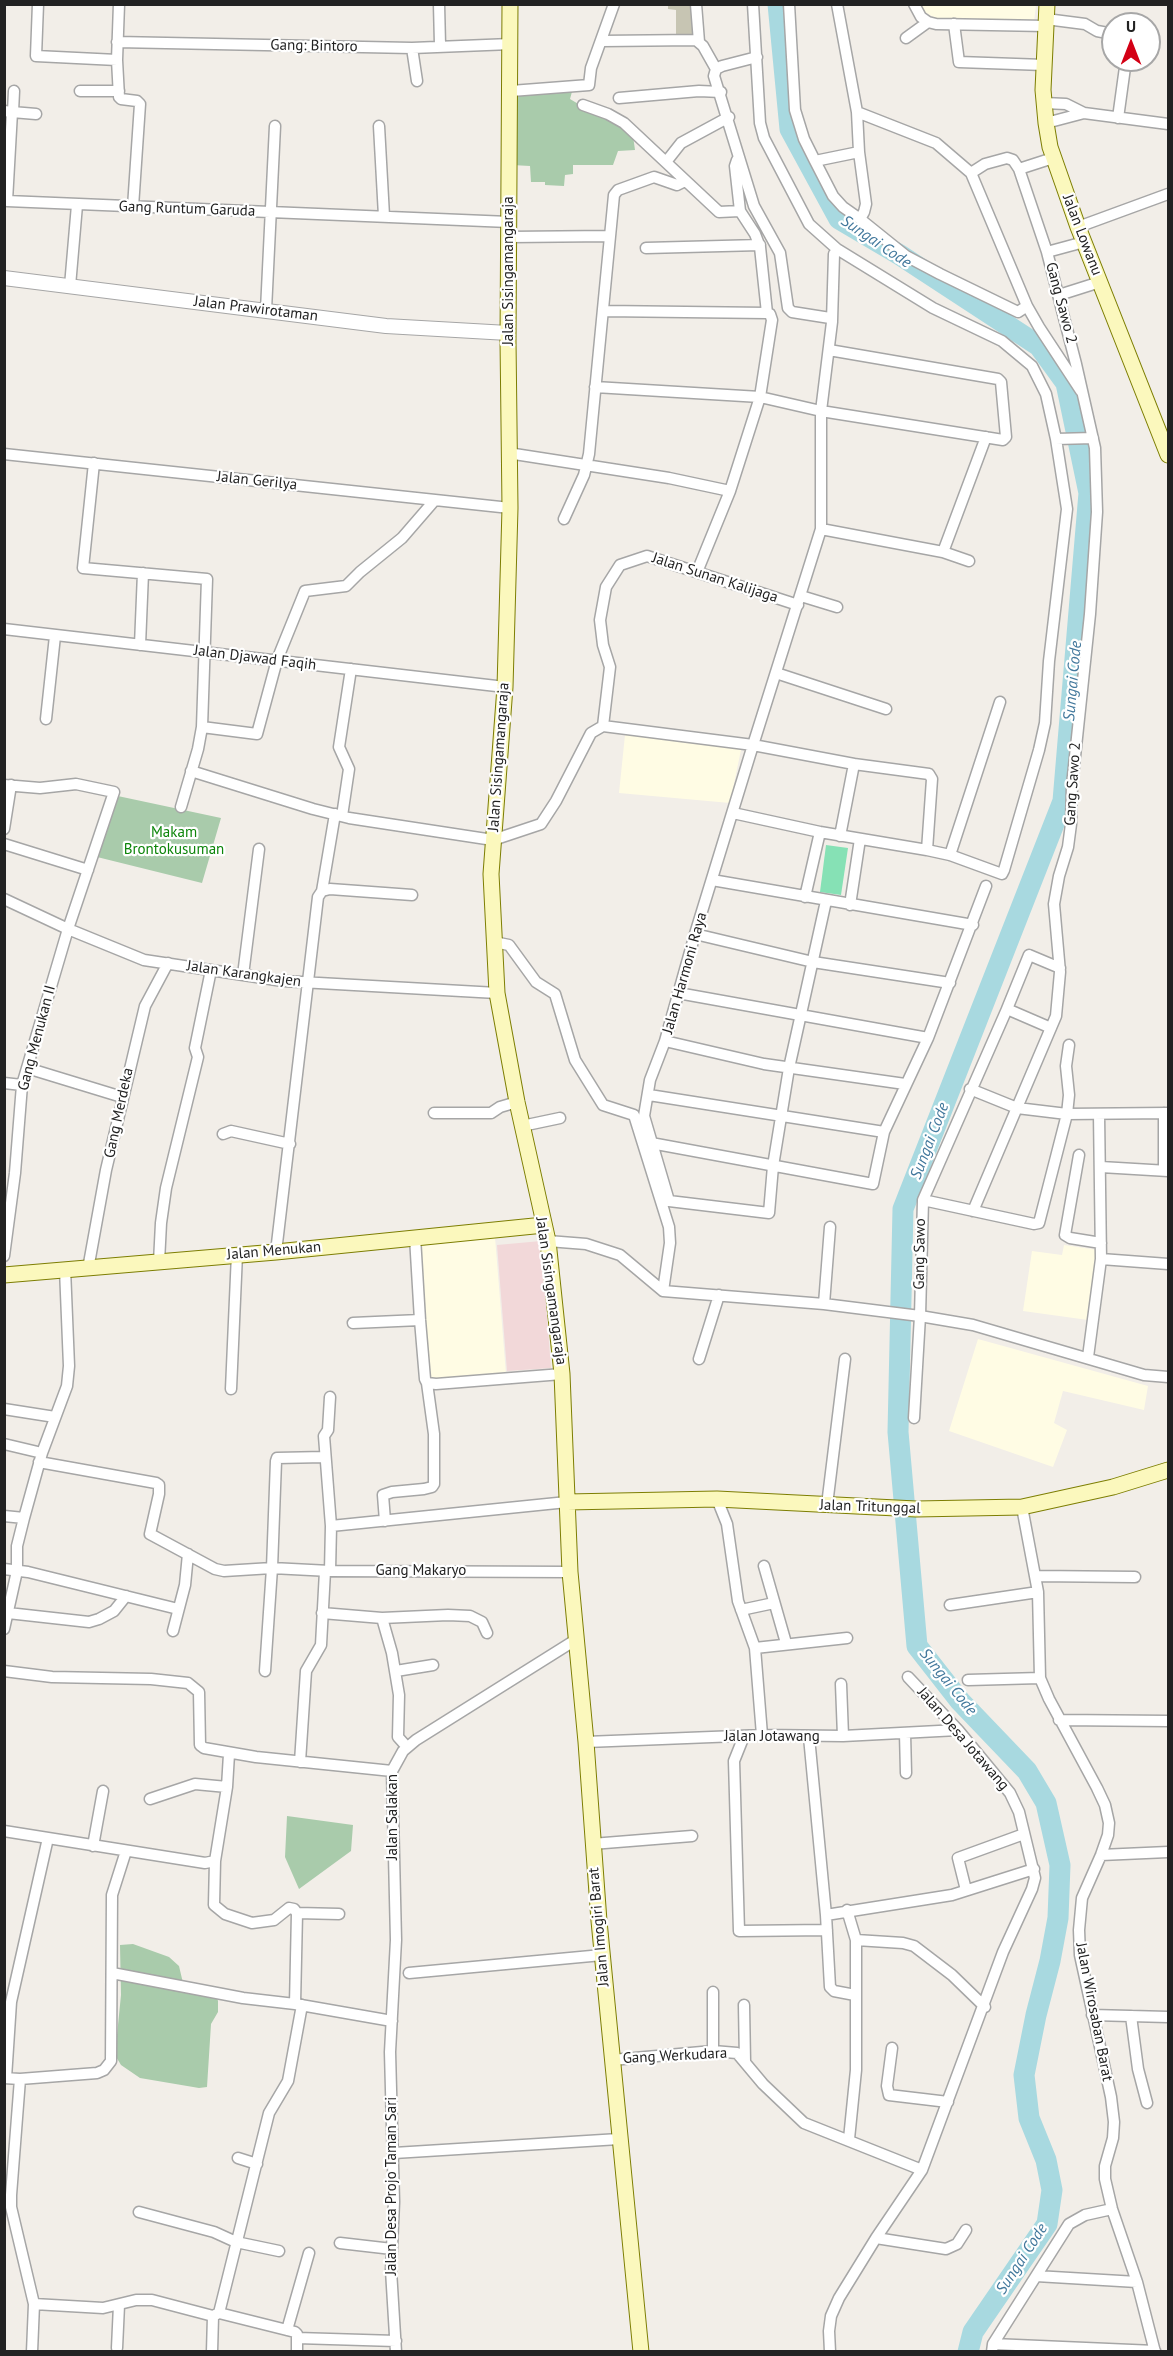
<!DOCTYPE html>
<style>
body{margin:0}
#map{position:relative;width:1173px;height:2356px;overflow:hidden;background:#f2eee8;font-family:"PT Sans",sans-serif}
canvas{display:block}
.frame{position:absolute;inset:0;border:6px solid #222;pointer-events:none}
.north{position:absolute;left:1101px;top:12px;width:60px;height:60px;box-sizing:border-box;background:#fff;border:2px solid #a7a7a7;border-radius:50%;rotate:0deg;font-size:16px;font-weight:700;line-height:24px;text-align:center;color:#222}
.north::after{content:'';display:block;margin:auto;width:21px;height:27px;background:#d30015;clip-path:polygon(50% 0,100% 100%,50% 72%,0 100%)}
</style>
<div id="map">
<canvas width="1173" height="2356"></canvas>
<div class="frame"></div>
<div class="north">U</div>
</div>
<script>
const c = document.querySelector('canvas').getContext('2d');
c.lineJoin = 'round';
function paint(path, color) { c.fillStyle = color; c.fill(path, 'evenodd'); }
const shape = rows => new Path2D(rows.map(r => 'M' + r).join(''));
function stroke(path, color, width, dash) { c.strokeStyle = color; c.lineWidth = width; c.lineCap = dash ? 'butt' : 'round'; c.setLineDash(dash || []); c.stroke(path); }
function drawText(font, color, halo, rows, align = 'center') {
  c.font = font + ' "PT Sans",sans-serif'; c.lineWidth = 4.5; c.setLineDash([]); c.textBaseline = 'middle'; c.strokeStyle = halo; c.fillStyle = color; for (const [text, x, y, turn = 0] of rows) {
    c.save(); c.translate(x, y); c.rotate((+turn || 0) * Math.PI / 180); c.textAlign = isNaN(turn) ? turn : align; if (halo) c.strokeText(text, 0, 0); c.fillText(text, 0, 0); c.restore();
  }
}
const commercial = shape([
 [541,1241,551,1368,507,1371,497,1245]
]);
const education = shape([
 [917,5,1036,5,1034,22,939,20,917,8],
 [625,735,742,745,730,803,619,793],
 [495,1237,506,1374,428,1381,417,1243],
 [1064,1245,1098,1250,1088,1320,1023,1311,1032,1251,1062,1255],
 [978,1339,1148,1386,1144,1410,1063,1391,1054,1423,1067,1430,1053,1467,949,1431]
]);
const construction = shape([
 [668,5,692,5,694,35,676,35,676,10,668,9]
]);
const cemetery = shape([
 [573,88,570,99,580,105,579,109,606,118,633,136,635,150,618,151,613,165,573,165,573,174,565,175,564,186,545,185,545,182,531,182,530,166,512,165,514,94],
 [113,795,221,818,202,883,93,856],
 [287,1816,353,1825,351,1851,299,1889,285,1857],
 [133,1944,169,1957,179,1966,183,1983,215,1992,218,2001,218,2012,211,2024,207,2087,199,2088,140,2078,121,2065,115,2055,121,1995,120,1945]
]);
const pitch = shape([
 [826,845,848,848,841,895,820,892]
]);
const river = shape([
 [778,4,790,129,839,219,900,255,1039,346,1066,383,1089,493,1063,801,903,1209,898,1432,917,1646,960,1701,1027,1771,1046,1803,1060,1865,1058,1918,1050,1961,1036,2015,1024,2075,1029,2118,1046,2160,1052,2190,1047,2224,973,2332,968,2352]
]);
const minor = shape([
 [38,4,36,56,117,60],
 [119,4,117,60,119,97,121,99,137,101,140,104,133,207],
 [439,4,440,45],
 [696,4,699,42],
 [753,4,760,123,764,138,809,224,837,249,933,308,1002,341,1032,366,1046,394,1056,439,1067,509,1049,661,1045,723,1039,750,1004,870,1002,874,950,855,927,850],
 [789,4,795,110,804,139,815,161],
 [837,4,857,112,936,143,971,173,1027,306,1039,327,1081,391],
 [914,4,921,17,928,22,936,24,1046,26],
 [1046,19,1085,24,1097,31,1113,34],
 [954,24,959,62,1044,65],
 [906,38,928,22],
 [602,41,696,40,703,46,716,69],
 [117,42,412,48,511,44],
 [412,48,417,81],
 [757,57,722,66,716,69,714,76,754,206,780,253,788,308,792,312,830,318,832,322,821,411,821,529],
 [80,91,119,91],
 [511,91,589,85,591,68,614,4],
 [619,98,699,91,721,92],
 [1044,103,1066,104,1084,113,1168,124],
 [583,105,608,114,624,123,719,212,740,211],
 [4,111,12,112,7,201,509,222],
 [12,112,36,114],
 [13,112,14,91],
 [857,112,859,152,866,204,864,212,860,219,843,207,833,196,815,161,859,152],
 [1118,118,1126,60],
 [1046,123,1084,113],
 [379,126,384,216],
 [666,162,681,143,729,117],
 [1019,169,1053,158],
 [971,173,985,164,1007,158,1013,160,1019,169,1047,252,1076,364,1095,448,1097,512,1090,614,1072,785,1071,824,1068,847,1059,876,1054,904,1060,972,1056,1016,973,1211],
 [860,219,906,256,940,274,1018,312,1027,306],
 [1078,227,1168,194],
 [510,237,610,236],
 [646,248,760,245],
 [1047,252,1084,242],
 [70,286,77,205],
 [1059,295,1100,282],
 [266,310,275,126],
 [604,311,767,313],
 [832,321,834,254],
 [595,387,760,397,821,411,1003,440,1006,437,1001,382,998,379,829,350],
 [1056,439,1093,438],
 [508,453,669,478,730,491],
 [4,454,510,508],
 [94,463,83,568,207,579,202,727,198,749,181,807],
 [564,519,584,475,589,454,614,195,618,190,654,177,677,185,685,181],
 [943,552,986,437],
 [697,572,730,491,760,397,772,320,770,314,767,313,760,247,755,234,740,211,735,166,737,160],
 [801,596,837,607],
 [4,629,505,687],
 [140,645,143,573],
 [776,673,886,709],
 [46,719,55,636],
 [603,726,610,667,603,645,600,620,606,587,620,565,647,556,798,605],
 [202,727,257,734,277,660,305,591,346,586,360,572,402,538,434,501],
 [191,771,313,809,349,818,493,840,541,824,556,801,591,733,603,726,753,745,821,529,943,552,969,561],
 [4,785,40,788,76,784,114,792,68,929,22,1085,15,1173,4,1256],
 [733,813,820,832,927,850,932,779,929,774,854,764,753,745,695,934,665,1041,650,1080,644,1116,669,1201,769,1213,773,1166,789,1068,826,901],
 [342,816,349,769,339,747,351,669],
 [4,829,11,785],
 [840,836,854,764],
 [4,844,88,870],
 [950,855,1000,702],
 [712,880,973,925],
 [322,891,335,814],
 [805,897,820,832],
 [4,899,68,929,144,960,283,981,497,993],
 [850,905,860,839],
 [695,934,813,962,950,983],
 [494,942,509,945,536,982,555,994,575,1060,603,1105,634,1115,669,1227,670,1243,663,1291],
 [243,975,259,849],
 [678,993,928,1038],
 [1007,1009,1029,955,1060,968],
 [665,1041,764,1064,905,1084],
 [27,1068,122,1097],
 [4,1083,22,1085],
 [970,1089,1017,1108,1067,1114,1168,1113],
 [649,1095,884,1132],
 [434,1113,491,1113,500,1107,517,1102],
 [522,1126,560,1118],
 [223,1134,231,1131,290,1144],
 [651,1143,873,1184,884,1132,928,1038,986,886],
 [1079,1155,1065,1235,1070,1238,1101,1243],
 [1101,1167,1168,1171],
 [1164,1170,1164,1113],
 [923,1200,1034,1224,1039,1223,1067,1114,1069,1095,1066,1066,1069,1045],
 [415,1237,420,1320,425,1379,427,1383,436,1384,562,1374],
 [548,1241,586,1244,620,1255,663,1291,824,1304,920,1316,973,1325,1144,1375,1168,1377],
 [276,1252,318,897,322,891,330,889,412,895],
 [1101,1259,1168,1264],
 [159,1262,161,1223,166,1188,198,1057,195,1048,211,970],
 [88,1269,106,1170,145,1006,168,963],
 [824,1304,830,1227],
 [353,1323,420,1320],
 [1088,1357,1101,1259,1099,1114],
 [699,1359,719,1295],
 [231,1389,237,1254],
 [330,1397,328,1430,324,1436,331,1526,330,1571],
 [4,1409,55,1417],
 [914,1418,920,1316,923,1200,1007,1009,1051,1028],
 [4,1444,42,1453],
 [39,1462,156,1483,159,1485,159,1494,150,1534,215,1569,224,1571,272,1568,330,1571,570,1572],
 [717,1499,727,1524,738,1601,755,1648,762,1735],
 [827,1505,845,1359],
 [1022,1507,1038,1592,1040,1678,1049,1699,1097,1788,1105,1805,1109,1823,1108,1835,1101,1855,1082,1898,1079,1930,1080,1955,1111,2097,1114,2122,1113,2138,1105,2166,1105,2179,1112,2209,1137,2282,1155,2352],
 [4,1516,24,1518],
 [385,1521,383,1495,392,1492,424,1489,432,1487,434,1484,434,1434,427,1383],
 [331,1526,567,1502],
 [764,1566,786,1643],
 [4,1569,28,1572,178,1609],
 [1035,1576,1135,1577],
 [950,1605,1038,1592],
 [741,1610,774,1603],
 [8,1613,89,1622,99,1619,114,1611,126,1596],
 [322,1613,382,1618,448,1615,470,1616,482,1622,487,1633],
 [382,1618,392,1653,399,1695,398,1737,407,1747],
 [4,1629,17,1571,17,1546,24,1518,42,1453,67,1386,69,1366,65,1269],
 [173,1631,185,1585,188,1554],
 [755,1648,847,1638],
 [4,1671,52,1677,151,1679,188,1683,199,1692,200,1745,204,1748,256,1757,392,1771],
 [265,1671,272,1568,276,1461,277,1458,324,1457],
 [396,1671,433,1665],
 [968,1680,1040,1678],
 [841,1684,843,1736],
 [1059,1720,1168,1721],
 [905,1733,906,1773],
 [744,1736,734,1761,739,1931,827,1930],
 [809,1737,826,1915,830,1987,834,1991,855,1995],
 [586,1742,762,1735,843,1736,958,1730],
 [229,1754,227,1787,215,1861,214,1905,225,1914,252,1923,274,1920,289,1908,294,1909,297,1913,295,2004],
 [300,1762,306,1671,321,1645,325,1571],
 [150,1799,195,1784,227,1787],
 [4,1831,48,1838,11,2002,6,2078],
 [48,1838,205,1863,215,1861],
 [592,1844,692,1836],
 [93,1846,103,1791],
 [1101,1855,1168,1852],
 [966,1890,958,1858,1024,1834],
 [847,1910,856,1940,856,2070,849,2139],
 [297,1913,339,1914],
 [826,1915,952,1895,1034,1869],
 [856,1940,903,1943,914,1946,952,1975,985,2007],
 [112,1973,243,1998,295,2004,392,2021],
 [409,1973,602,1955],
 [713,1992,713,2051],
 [744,2005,745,2062],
 [1092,2015,1168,2017],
 [1131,2016,1138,2069,1147,2103],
 [892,2048,887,2086,889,2095,948,2102],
 [612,2060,713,2051,737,2053,763,2084,804,2123,922,2170],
 [4,2078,20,2079,97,2073,104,2070,111,2061,112,1895,126,1851],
 [20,2079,11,2195,11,2207,34,2304,32,2352],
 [394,2153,619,2139],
 [238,2158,257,2164],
 [139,2212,214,2232,236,2242,279,2251],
 [876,2238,946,2249,957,2244,966,2230],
 [340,2243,392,2249],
 [1036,2276,1137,2282],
 [34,2304,103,2308,136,2300,152,2300,213,2316,219,2313,269,2113,288,2081,302,2005],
 [219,2313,295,2332,297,2334,297,2352],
 [287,2330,309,2253],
 [297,2338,396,2341],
 [993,2344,1155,2351],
 [117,2348,119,2305],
 [212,2352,213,2316],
 [396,2352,391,2270,394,2202,390,2052,396,1940,392,1771,403,1751,416,1740,577,1639],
 [830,2352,829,2331,831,2316,839,2298,876,2238,922,2170,1003,1952,1032,1889,1035,1878,1019,1812,1010,1793,958,1730,908,1677],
 [992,2352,993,2344,1069,2224,1085,2215,1112,2209]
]);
const tertiary = shape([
 [4,278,386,326,508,333]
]);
const secondary = shape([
 [510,4,508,340,510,508,505,687,491,874,497,993,517,1102,548,1241,562,1374,570,1572,586,1742,599,1921,641,2352],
 [1047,4,1043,90,1046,123,1050,147,1078,227,1168,455],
 [4,1275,276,1252,544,1225],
 [567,1502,717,1499,916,1509,1022,1507,1113,1487,1168,1470]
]);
const streetNames = [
 ["Gang: Bintoro",314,46,1],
 ["Gang Runtum Garuda",187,209,2],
 ["Jalan Lowanu",1082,235,69],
 ["Jalan Sisingamangaraja",509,271,-90],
 ["Gang Sawo 2",1061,303,75],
 ["Jalan Prawirotaman",256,309,7],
 ["Jalan Gerilya",257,481,6],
 ["Jalan Sunan Kalijaga",715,578,18],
 ["Jalan Djawad Faqih",255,658,7],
 ["Jalan Sisingamangaraja",499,757,-86],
 ["Gang Sawo 2",1073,784,-86],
 ["Jalan Harmoni Raya",685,973,-74],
 ["Jalan Karangkajen",244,974,8],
 ["Gang Menukan II",37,1038,-75],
 ["Gang Merdeka",119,1113,-78],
 ["Jalan Menukan",274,1251,-5],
 ["Gang Sawo",920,1254,-89],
 ["Jalan Sisingamangaraja",551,1291,82],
 ["Jalan Tritunggal",870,1507,2],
 ["Gang Makaryo",421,1571],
 ["Jalan Jotawang",772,1737],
 ["Jalan Desa Jotawang",963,1739,49],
 ["Jalan Salakan",393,1817,-90],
 ["Jalan Imogiri Barat",599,1927,-95],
 ["Jalan Wirosaban Barat",1094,2012,79],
 ["Gang Werkudara",675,2056,-3],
 ["Jalan Desa Projo Taman Sari",392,2186,-90]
];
const parkNames = [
 ["Makam",174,833],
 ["Brontokusuman",174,850]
];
const waterNames = [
 ["Sungai Code",876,242,34],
 ["Sungai Code",1073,681,-85],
 ["Sungai Code",930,1141,-69],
 ["Sungai Code",948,1682,51],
 ["Sungai Code",1022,2259,-57]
];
paint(commercial, '#f2d8d9');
paint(education, '#fffce4');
paint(construction, '#c7c5b3');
paint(cemetery, '#a9cbab');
paint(pitch, '#86e1b5');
stroke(river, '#a8d9e0', 21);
stroke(minor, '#a6a6a6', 13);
stroke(tertiary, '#a6a6a6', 16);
stroke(secondary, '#7d7e03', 17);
stroke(minor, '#fff', 10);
stroke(tertiary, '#fff', 14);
stroke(secondary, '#fbf8bd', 15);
drawText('15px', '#222', '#fff', streetNames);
drawText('15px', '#0c850a', '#fff', parkNames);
drawText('italic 16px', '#42789c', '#fff', waterNames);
</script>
